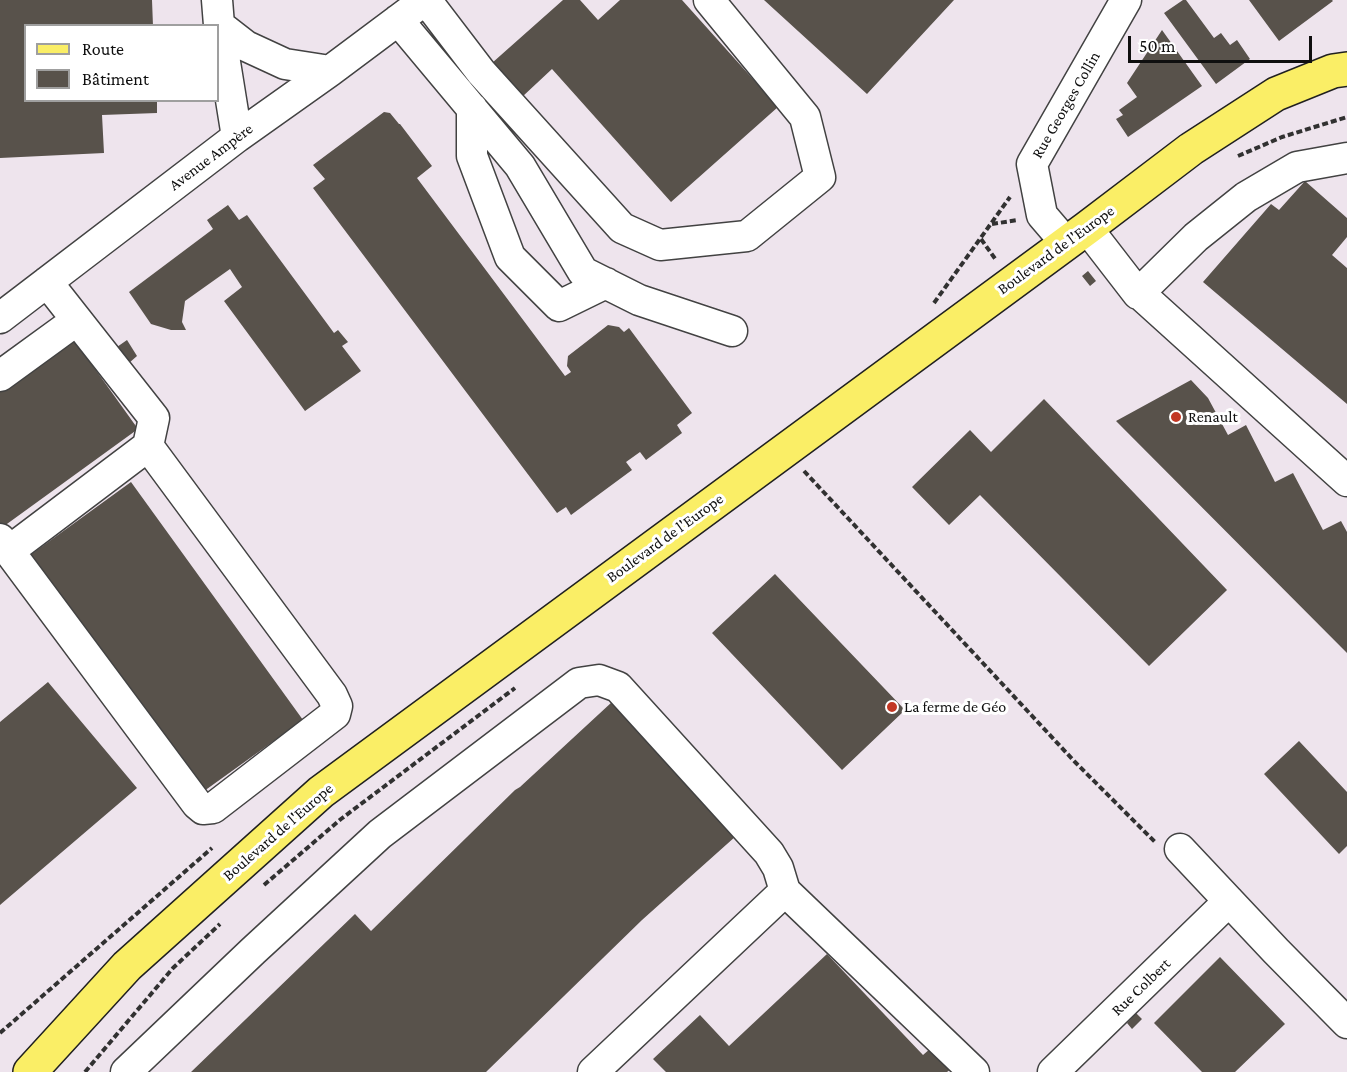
<!DOCTYPE html>
<meta charset="utf-8">
<style>
body{margin:0}
#map{position:relative;width:1347px;height:1072px;overflow:hidden;background:#fffff1;font-family:"Crimson Pro",serif}
canvas{display:block}
.legend{position:absolute;left:24px;top:24px;width:195px;height:78px;box-sizing:border-box;background:#fff;border:2px solid #9f9f9f;margin:0;padding:8px 10px;list-style:none;font-size:18px;color:#0f0f0f}
.legend li{display:flex;align-items:center;gap:12px;height:30px}
.legend b{width:30px;border:2px solid #9f9f9f}
.scale{position:absolute;left:1128px;top:36px;width:184px;height:27px;box-sizing:border-box;border:3px solid #0f0f0f;border-top:0;padding-left:8px;font-size:18px;line-height:21px;white-space:nowrap;color:#0f0f0f;-webkit-text-stroke:4px #fff;paint-order:stroke}
</style>
<div id="map">
<canvas width="1347" height="1072"></canvas>
<ul class="legend">
<li><b style="height:8px;background:#faee66"></b>Route</li>
<li><b style="height:16px;background:#58524b"></b>Bâtiment</li>
</ul>
<div class="scale">50 m</div>
</div>
<script>
const c = document.querySelector('canvas').getContext('2d');
c.lineJoin = 'round';
function paint(path, color) { c.fillStyle = color; c.fill(path, 'evenodd'); }
const shape = rows => new Path2D(rows.map(r => 'M' + r).join(''));
function stroke(path, color, width, dash) { c.strokeStyle = color; c.lineWidth = width; c.lineCap = dash ? 'butt' : 'round'; c.setLineDash(dash || []); c.stroke(path); }
function drawText(font, color, halo, rows, align = 'center') {
  c.font = font + ' "Crimson Pro",serif'; c.lineWidth = 6; c.setLineDash([]); c.textBaseline = 'middle'; c.strokeStyle = halo; c.fillStyle = color; for (const [text, x, y, turn = 0] of rows) {
    c.save(); c.translate(x, y); c.rotate((+turn || 0) * Math.PI / 180); c.textAlign = isNaN(turn) ? turn : align; if (halo) c.strokeText(text, 0, 0); c.fillText(text, 0, 0); c.restore();
  }
}
const industrial = shape([
 [0,0,1347,0,1347,1072,0,1072],
 [26,26,218,26,218,100,26,100]
]);
const building = shape([
 [0,0,152,0,153,26,26,26,26,100,157,100,157,113,102,115,104,153,0,158],
 [563,0,580,0,598,20,620,0,682,0,778,107,671,202,552,69,522,97,492,63],
 [764,0,954,0,867,94],
 [1183,0,1186,0,1214,38,1221,33,1230,45,1237,40,1250,59,1216,84,1164,13],
 [1249,0,1332,0,1333,1,1279,41],
 [1162,30,1202,86,1128,137,1116,119,1123,115,1119,110,1137,97,1127,83],
 [384,112,390,113,399,124,400,124,432,166,417,178,565,376,571,372,567,366,568,356,608,325,619,327,624,332,629,328,692,413,677,425,682,433,646,460,640,452,626,462,632,470,571,515,566,507,557,513,313,188,325,179,313,165],
 [1305,181,1347,218,1347,237,1332,255,1347,268,1347,404,1203,282,1271,204,1279,210],
 [228,205,239,220,247,215,334,333,338,330,348,342,342,346,361,371,305,411,224,301,242,287,230,269,185,301,182,322,186,330,171,330,151,324,129,292,213,229,207,220],
 [1088,271,1096,281,1090,286,1082,276],
 [70,334,138,429,0,529,0,385],
 [127,340,137,356,129,363,117,347],
 [1191,380,1208,398,1228,435,1246,425,1275,482,1293,473,1323,530,1341,521,1347,532,1347,653,1116,421],
 [1044,399,1227,590,1149,666,980,495,949,525,912,487,970,430,991,452],
 [131,482,303,720,193,799,22,561],
 [775,574,905,710,842,770,712,633],
 [48,682,137,788,0,905,0,722],
 [612,702,736,836,642,920,486,1072,191,1072,355,914,371,931,515,790,520,787],
 [1299,741,1347,792,1347,846,1339,854,1264,774],
 [827,954,923,1055,931,1048,951,1069,947,1072,666,1072,653,1059,700,1015,729,1046],
 [1220,957,1285,1024,1235,1072,1202,1072,1154,1023],
 [1136,1013,1142,1019,1132,1029,1127,1023]
]);
const path = shape([
 [1238,156,1282,137,1347,117],
 [992,224,1018,220],
 [981,239,996,260],
 [934,303,1010,197],
 [804,471,1075,762,1155,842],
 [264,885,341,819,515,688],
 [0,1033,212,848],
 [85,1072,173,968,220,924]
]);
const minor = shape([
 [217,0,219,25,237,137],
 [426,0,481,72,622,228,660,245,747,236,820,177,805,117,709,0],
 [398,20,520,166,583,272,639,300,732,331],
 [219,25,246,46,285,64,330,71],
 [472,108,472,156,510,257,559,306,606,283],
 [1087,228,1138,294,1196,237,1246,197,1297,167,1347,158],
 [1066,243,1042,215,1032,164,1126,0],
 [1139,293,1347,481],
 [0,318,237,137,330,71,425,0],
 [0,376,77,320],
 [0,539,197,804,203,809,213,808,335,714,337,706,332,695,148,446,154,418,47,282],
 [9,551,148,446],
 [1180,849,1276,951,1347,1023],
 [126,1072,253,951,380,834,579,683,599,680,618,687,769,853,778,868,785,891,974,1072],
 [593,1072,785,891],
 [1053,1072,1229,901]
]);
const major = shape([
 [30,1072,127,966,321,792,1087,228,1191,149,1276,94,1333,71,1347,69]
]);
const markers = [
 [1176,417,6,"#c23724"],
 [892,707,6,"#c23724"]
];
const streetNames = [
 ["Rue Georges Collin",1066,105,-60],
 ["Avenue Ampère",211,157,-37],
 ["Boulevard de l'Europe",1056,250,-36],
 ["Boulevard de l'Europe",665,538,-36],
 ["Boulevard de l'Europe",278,832,-41],
 ["Rue Colbert",1141,987,-44]
];
const poiNames = [
 ["Renault",1188,417],
 ["La ferme de Géo",904,707]
];
paint(industrial, '#eee4ed');
paint(building, '#58524b');
stroke(minor, '#424242', 33);
stroke(major, '#202020', 36);
stroke(path, '#313131', 4, [6, 3]);
stroke(minor, '#fff', 30);
stroke(major, '#faee66', 33);
for (const [x, y, r, color] of markers) { const dot = new Path2D(); dot.arc(x, y, r, 0, 2 * Math.PI); c.fillStyle = color; c.fill(dot); stroke(dot, '#fff', 2); }
drawText('16px', '#0f0f0f', '#fff', streetNames);
drawText('16px', '#0f0f0f', '#fff', poiNames, 'left');
</script>
